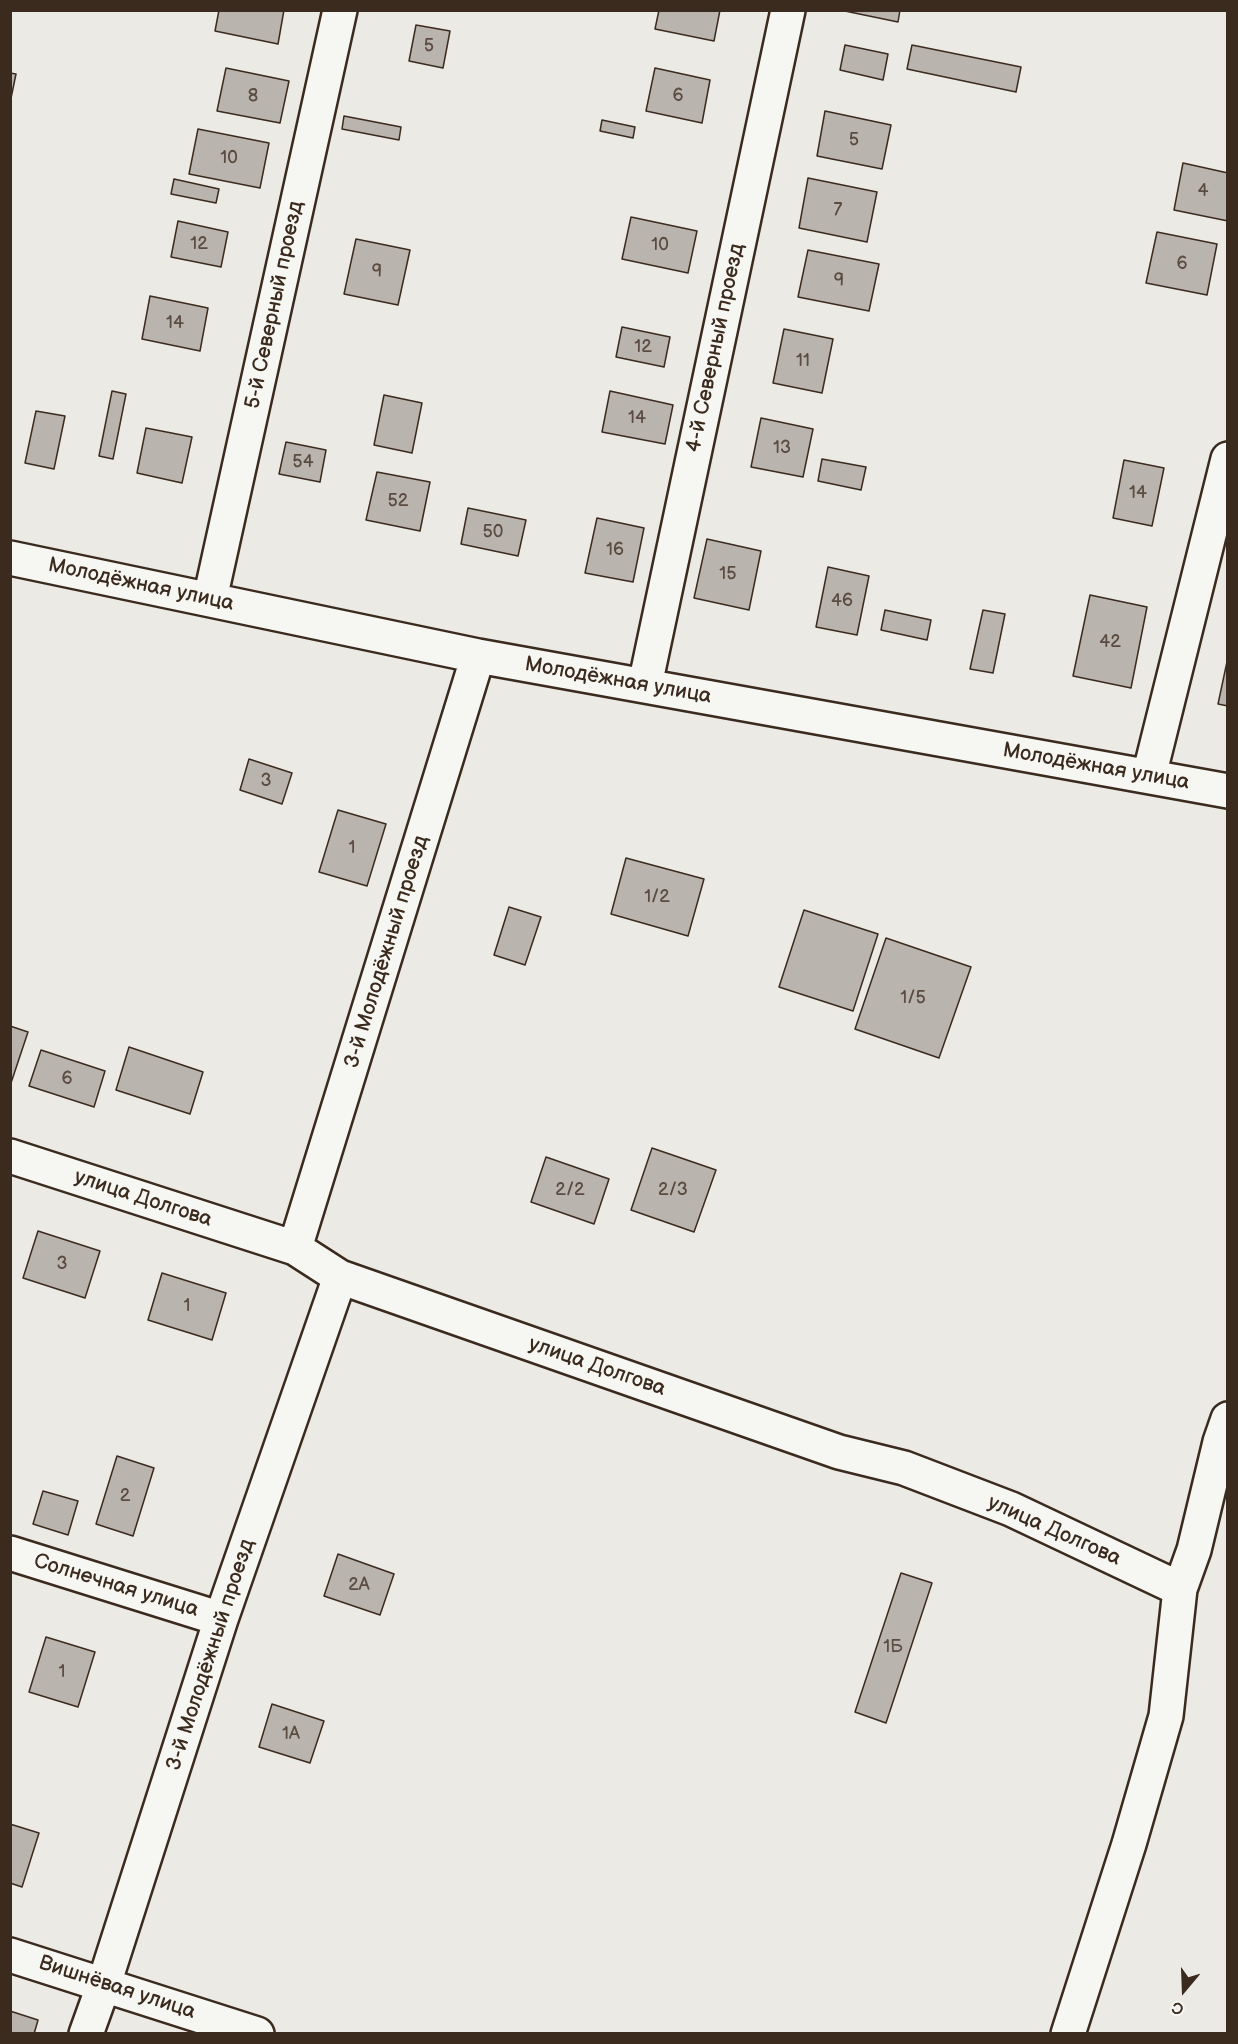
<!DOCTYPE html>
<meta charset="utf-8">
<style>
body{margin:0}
#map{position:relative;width:1238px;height:2044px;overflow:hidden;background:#ebeae5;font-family:"Balsamiq Sans",sans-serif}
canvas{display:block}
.frame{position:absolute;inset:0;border:12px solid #3b2a1e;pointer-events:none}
.north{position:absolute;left:1154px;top:1960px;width:60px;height:60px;-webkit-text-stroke:4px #f6f6f2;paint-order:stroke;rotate:199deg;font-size:16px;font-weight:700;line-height:24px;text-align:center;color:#3b2a1e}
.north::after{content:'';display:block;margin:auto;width:21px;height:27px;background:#3b2a1e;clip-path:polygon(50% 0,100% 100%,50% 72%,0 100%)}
</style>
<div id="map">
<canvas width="1238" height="2044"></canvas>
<div class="frame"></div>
<div class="north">С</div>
</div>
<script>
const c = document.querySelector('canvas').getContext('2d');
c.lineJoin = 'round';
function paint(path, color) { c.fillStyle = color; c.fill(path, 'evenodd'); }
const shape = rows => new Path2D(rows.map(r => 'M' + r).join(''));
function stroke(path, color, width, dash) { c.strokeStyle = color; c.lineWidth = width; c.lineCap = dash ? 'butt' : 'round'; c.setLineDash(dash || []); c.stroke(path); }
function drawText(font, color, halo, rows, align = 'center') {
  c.font = font + ' "Balsamiq Sans",sans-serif'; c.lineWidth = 4.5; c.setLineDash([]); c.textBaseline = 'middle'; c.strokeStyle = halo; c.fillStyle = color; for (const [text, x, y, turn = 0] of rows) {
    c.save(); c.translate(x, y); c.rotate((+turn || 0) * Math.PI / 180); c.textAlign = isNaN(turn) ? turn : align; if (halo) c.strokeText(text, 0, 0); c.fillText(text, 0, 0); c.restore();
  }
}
const building = shape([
 [219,10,284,10,278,44,215,31,219,10],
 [659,10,720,10,714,41,655,29,659,10],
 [840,10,900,10,898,22,840,10],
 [416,25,450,31,443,68,409,61,416,25],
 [845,45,888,54,883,80,840,70,845,45],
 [912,45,1021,67,1016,92,907,69,912,45],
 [226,68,289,81,280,123,217,111,226,68],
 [655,68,710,80,702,123,646,111,655,68],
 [10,73,16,74,10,103,10,73],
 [825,111,891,125,882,169,817,156,825,111],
 [344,116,401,127,399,140,342,129,344,116],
 [602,120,635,127,633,138,600,131,602,120],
 [198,129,269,143,260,188,189,174,198,129],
 [1183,163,1228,173,1228,221,1174,210,1183,163],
 [808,178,877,192,867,242,799,228,808,178],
 [174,179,219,189,216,203,171,194,174,179],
 [631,217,697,231,688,273,622,259,631,217],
 [178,221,228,232,221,267,171,257,178,221],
 [1157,232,1217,244,1207,295,1146,283,1157,232],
 [356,239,410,250,398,305,344,294,356,239],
 [808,250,879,264,869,311,798,297,808,250],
 [150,296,208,308,200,351,142,339,150,296],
 [622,327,670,337,664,367,616,357,622,327],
 [784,329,833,339,822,393,773,383,784,329],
 [112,391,126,394,113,459,99,456,112,391],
 [610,391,673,405,665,444,602,432,610,391],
 [384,395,422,403,412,453,374,445,384,395],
 [36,411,65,416,54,469,25,463,36,411],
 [761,418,813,429,803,477,751,467,761,418],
 [146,428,192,437,182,483,137,473,146,428],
 [286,442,326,450,320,482,279,474,286,442],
 [822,459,866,467,861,490,818,481,822,459],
 [1124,460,1164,468,1152,526,1113,518,1124,460],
 [377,472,430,482,420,531,366,520,377,472],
 [468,508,526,520,518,556,461,544,468,508],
 [597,518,644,528,633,582,585,573,597,518],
 [707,539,761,551,749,610,694,598,707,539],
 [828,567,869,576,857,635,816,627,828,567],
 [1090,595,1147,607,1131,688,1073,676,1090,595],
 [885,610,931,620,927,640,881,630,885,610],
 [983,610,1005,614,993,673,970,669,983,610],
 [1228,657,1228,706,1218,704,1228,657],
 [249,759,292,773,282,804,240,790,249,759],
 [338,810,386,824,367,886,319,872,338,810],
 [626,858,704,879,688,936,611,914,626,858],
 [509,907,541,917,525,965,494,955,509,907],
 [804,910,878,934,853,1011,779,987,804,910],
 [886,938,971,967,939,1058,855,1029,886,938],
 [10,1026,28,1032,10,1086,10,1026],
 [129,1047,203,1072,190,1114,116,1090,129,1047],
 [41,1050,105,1071,94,1107,29,1086,41,1050],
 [652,1148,716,1170,694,1232,631,1210,652,1148],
 [546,1157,609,1179,594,1224,531,1202,546,1157],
 [38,1231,100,1251,85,1298,23,1278,38,1231],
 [162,1273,226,1293,212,1340,148,1320,162,1273],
 [117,1456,154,1468,133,1536,96,1524,117,1456],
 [43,1491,78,1501,68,1535,33,1524,43,1491],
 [338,1554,394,1574,380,1615,324,1596,338,1554],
 [901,1573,932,1583,886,1723,855,1712,901,1573],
 [46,1637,95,1652,78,1707,29,1692,46,1637],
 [272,1704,324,1721,310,1763,259,1747,272,1704],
 [10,1824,39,1833,22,1887,10,1883,10,1824],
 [10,2011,38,2020,34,2034,10,2034,10,2011]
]);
const minor = shape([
 [10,558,478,656,1228,791],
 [210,599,340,10],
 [645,685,788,10],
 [1149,776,1228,459],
 [10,1156,295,1248,340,1277,839,1452,904,1468,1011,1509,1180,1589],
 [295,1248,478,656],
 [10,1553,221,1619],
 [10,1955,257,2034],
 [86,2034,104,1984,221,1619,340,1277],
 [1068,2034,1129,1844,1166,1716,1180,1589,1194,1550,1220,1442,1228,1419]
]);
const numberNames = [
 ["5",429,46],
 ["8",253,96],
 ["6",678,96],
 ["5",854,140],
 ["10",229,158],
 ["4",1203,191],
 ["7",838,210],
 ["12",199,244],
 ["10",660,245],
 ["6",1182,264],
 ["9",377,272],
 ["9",839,281],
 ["14",175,323],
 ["12",643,347],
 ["11",803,361],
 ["14",637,418],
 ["13",782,448],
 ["54",303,462],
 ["14",1138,493],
 ["52",398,501],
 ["50",493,532],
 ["16",615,550],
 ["15",728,574],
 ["46",842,601],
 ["42",1110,642],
 ["3",266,781],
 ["1",352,848],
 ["1/2",657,897],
 ["1/5",913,998],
 ["6",67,1079],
 ["2/2",570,1190],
 ["2/3",673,1190],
 ["3",62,1264],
 ["1",187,1306],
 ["2",125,1496],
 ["2А",359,1585],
 ["1Б",893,1647],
 ["1",62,1672],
 ["1А",291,1734]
];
const streetNames = [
 ["5-й Северный проезд",275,305,-78],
 ["4-й Северный проезд",716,348,-78],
 ["Молодёжная улица",141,585,12],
 ["Молодёжная улица",618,681,10],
 ["Молодёжная улица",1096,767,10],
 ["3-й Молодёжный проезд",387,952,-73],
 ["улица Долгова",143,1199,18],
 ["улица Долгова",597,1367,19],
 ["улица Долгова",1054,1531,24],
 ["Солнечная улица",116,1586,17],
 ["3-й Молодёжный проезд",211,1655,-72],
 ["Вишнёвая улица",117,1988,18]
];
paint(building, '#bab4ae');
stroke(building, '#3b2a1e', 1.5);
stroke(minor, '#3b2a1e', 38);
stroke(minor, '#f6f6f2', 33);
drawText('18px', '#5b4c42', null, numberNames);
drawText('21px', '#3b2a1e', '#f6f6f2', streetNames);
</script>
